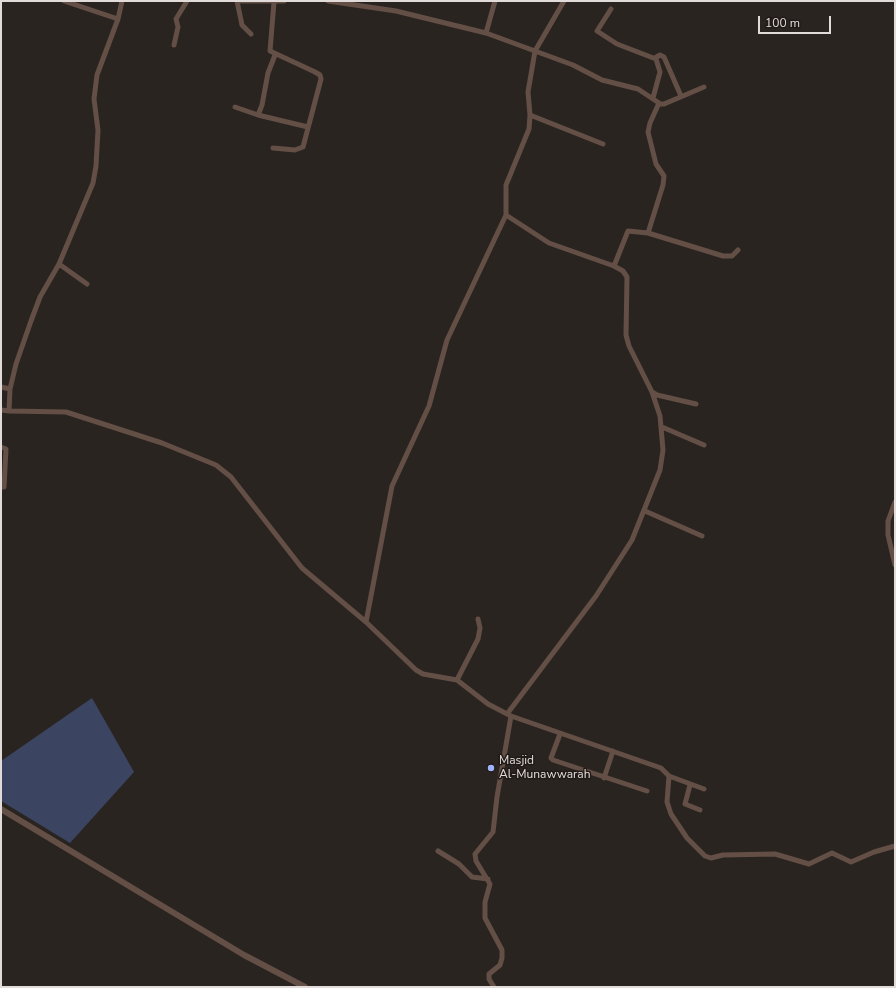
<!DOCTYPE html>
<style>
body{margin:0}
#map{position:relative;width:896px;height:988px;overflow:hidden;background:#2a2421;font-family:"Nunito Sans",sans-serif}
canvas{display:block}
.frame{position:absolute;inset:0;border:2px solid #e1dcda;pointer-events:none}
.scale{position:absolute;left:758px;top:16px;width:73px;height:18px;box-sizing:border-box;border:2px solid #e1dcda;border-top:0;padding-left:5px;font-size:12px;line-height:14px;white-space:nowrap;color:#e1dcda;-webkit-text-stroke:3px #211a17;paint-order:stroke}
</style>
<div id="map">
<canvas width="896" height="988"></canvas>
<div class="frame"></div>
<div class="scale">100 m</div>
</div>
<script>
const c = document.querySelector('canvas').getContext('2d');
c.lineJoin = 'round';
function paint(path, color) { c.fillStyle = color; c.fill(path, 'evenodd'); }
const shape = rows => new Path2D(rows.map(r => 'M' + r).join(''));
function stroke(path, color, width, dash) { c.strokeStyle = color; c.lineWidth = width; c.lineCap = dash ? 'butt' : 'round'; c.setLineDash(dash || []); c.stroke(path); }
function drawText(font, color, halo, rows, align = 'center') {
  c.font = font + ' "Nunito Sans",sans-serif'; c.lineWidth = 3; c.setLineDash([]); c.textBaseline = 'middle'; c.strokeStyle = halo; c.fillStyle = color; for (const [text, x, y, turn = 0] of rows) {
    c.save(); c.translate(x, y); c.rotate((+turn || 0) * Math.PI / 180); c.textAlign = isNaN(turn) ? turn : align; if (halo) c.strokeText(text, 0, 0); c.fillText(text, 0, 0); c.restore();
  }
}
const green = shape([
 [92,698,134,772,70,843,1,801,1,761]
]);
const minor = shape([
 [64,1,118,19],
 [122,1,118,19,97,75,94,99,98,130,96,166,93,183,59,264,40,297,31,321,16,364,10,389,9,411,66,412,162,443,216,465,231,477,302,568,366,622,416,670,423,674,457,680,488,704,511,716,661,768,669,776,667,802,671,814,687,838,705,856,711,858,723,855,775,854,809,864,832,853,851,862,874,852,895,846],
 [237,1,284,1],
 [237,1,242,25,251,34],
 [328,1,396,11,486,33,535,51,528,92,530,115,529,129,506,185,506,215,549,243,614,266,623,271,627,277,626,335,629,346,652,392,660,416,663,450,660,470,632,540,596,596,507,714],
 [564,1,535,51,573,65,602,80,638,89,659,103,650,123,648,132,656,164,664,176,663,185,648,233,628,231,614,266],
 [611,9,597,31,617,44,656,59,660,72,653,98],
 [486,33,495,1],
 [174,45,178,27,176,19,187,1],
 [655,58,660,55,664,57,681,96],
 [659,104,664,104,704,87],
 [235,107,258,115,308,127],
 [258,115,262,105,268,73,275,55],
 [530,115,603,144],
 [273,148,295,150,303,147,321,79,320,75,315,72,270,51,274,2],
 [648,233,723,256,732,256,738,250],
 [59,264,87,284],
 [1,387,10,389],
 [652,392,657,395,696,404],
 [1,410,9,411],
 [662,427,704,445],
 [1,447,6,449,4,487,1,487],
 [895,502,888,521,888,535,895,565],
 [645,511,702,536],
 [366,622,392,486,429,406,447,340,506,215],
 [457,680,478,639,480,628,478,619],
 [560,734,551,758,553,760,647,791],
 [669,776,704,789],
 [604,778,613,751],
 [690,785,685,804,700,810],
 [438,851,459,864,472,877,488,879],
 [494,987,489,979,489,974,500,965,502,958,502,950,485,918,485,902,490,884,476,861,475,854,493,832,497,797,511,716]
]);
const tertiary = shape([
 [1,809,244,955,305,987]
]);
const markers = [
 [491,768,4,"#9eb4fd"]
];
const poiNames = [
 ["Masjid",499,761],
 ["Al-Munawwarah",499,775]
];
paint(green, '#3b4460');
stroke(minor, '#634f45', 5);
stroke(tertiary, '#634f45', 6);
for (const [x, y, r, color] of markers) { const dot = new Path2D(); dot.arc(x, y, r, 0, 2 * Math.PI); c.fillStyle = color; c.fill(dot); stroke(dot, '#211a17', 1.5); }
drawText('12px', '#e1dcda', '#211a17', poiNames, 'left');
</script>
